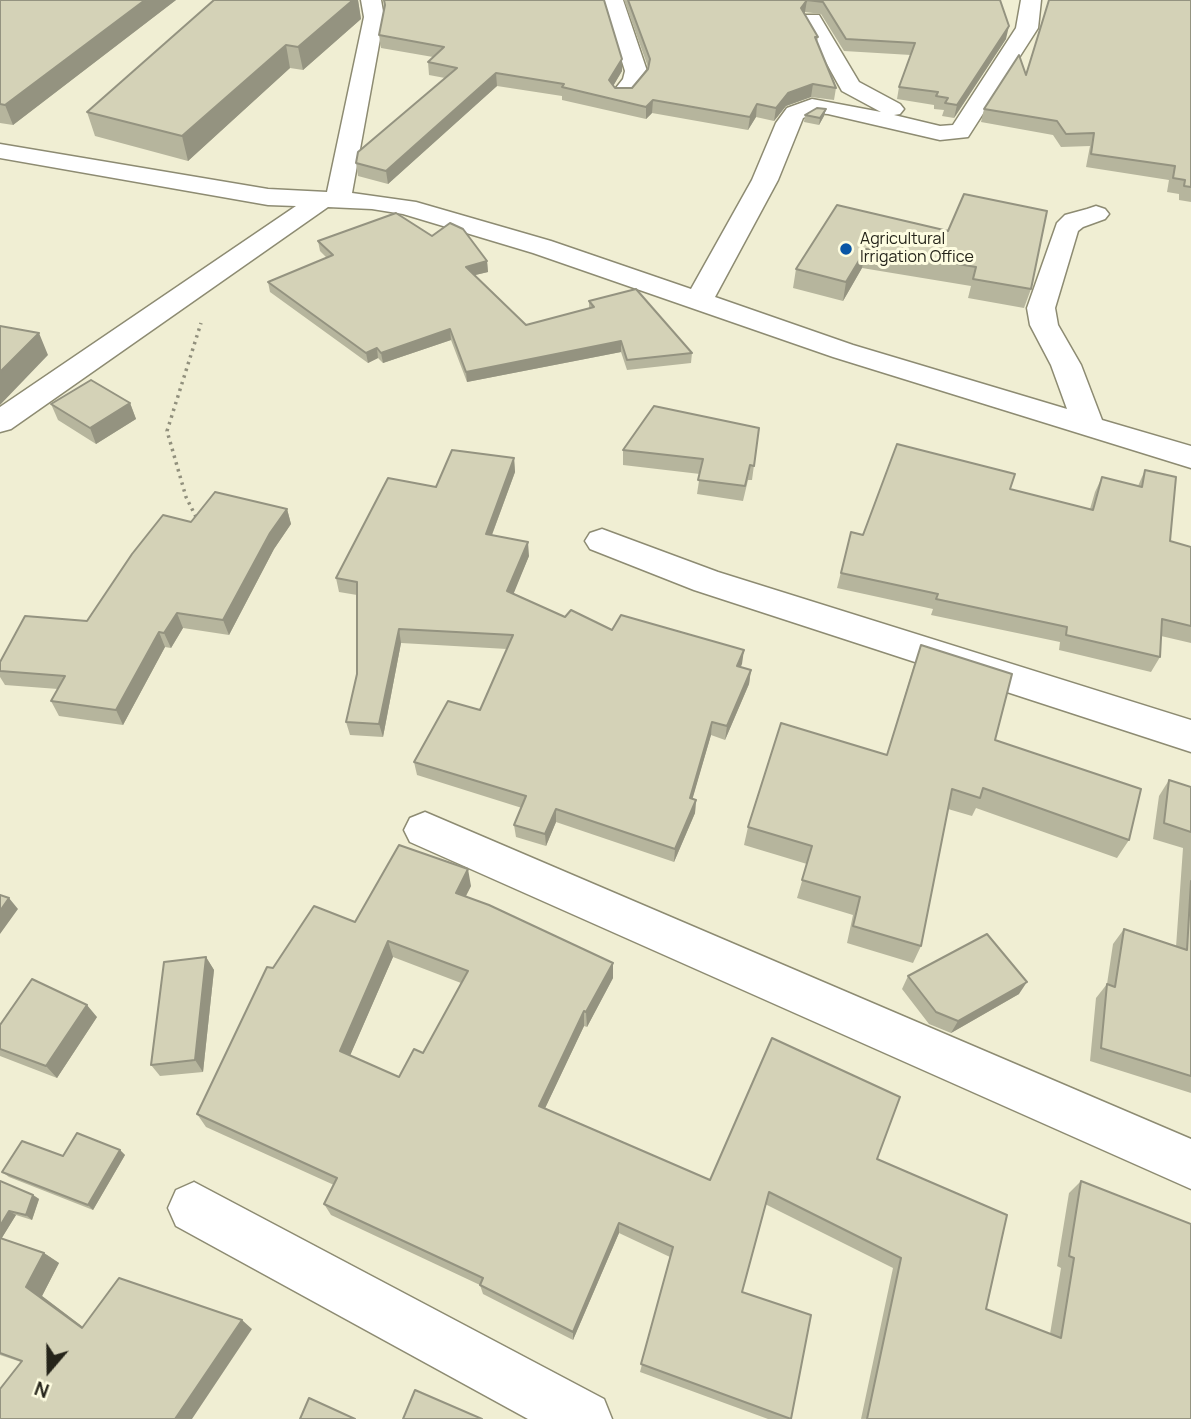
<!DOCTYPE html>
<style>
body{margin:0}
#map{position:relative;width:1191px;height:1419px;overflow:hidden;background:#f0eed3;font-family:Manrope,sans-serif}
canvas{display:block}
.north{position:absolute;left:14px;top:1335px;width:70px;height:70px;-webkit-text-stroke:5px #fdfce0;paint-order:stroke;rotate:200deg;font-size:19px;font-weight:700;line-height:28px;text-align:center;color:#25241a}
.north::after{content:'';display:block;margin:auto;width:24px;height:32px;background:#25241a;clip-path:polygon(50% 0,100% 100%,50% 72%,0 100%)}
</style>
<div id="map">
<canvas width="1191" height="1419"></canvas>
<div class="north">N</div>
</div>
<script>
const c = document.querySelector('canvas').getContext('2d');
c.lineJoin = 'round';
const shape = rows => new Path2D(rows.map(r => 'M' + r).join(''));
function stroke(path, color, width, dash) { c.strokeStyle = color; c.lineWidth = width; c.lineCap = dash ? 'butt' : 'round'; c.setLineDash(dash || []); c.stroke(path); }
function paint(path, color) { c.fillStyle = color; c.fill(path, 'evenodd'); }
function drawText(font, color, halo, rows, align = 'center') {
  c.font = font + ' Manrope,sans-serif'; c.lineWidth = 6; c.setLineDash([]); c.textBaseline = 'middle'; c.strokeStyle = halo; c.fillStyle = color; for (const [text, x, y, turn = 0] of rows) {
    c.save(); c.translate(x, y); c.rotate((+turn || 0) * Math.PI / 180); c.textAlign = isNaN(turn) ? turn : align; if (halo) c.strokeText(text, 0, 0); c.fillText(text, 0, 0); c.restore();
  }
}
const path = shape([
 [196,517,186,497,167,431,201,323]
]);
const minor = shape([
 [361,0,381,0,384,17,352,193,416,202,551,241,691,289,752,180,776,123,787,108,812,99,881,112,842,91,802,19,805,15,819,15,859,82,900,104,904,109,900,114,894,115,940,126,953,125,1016,28,1021,0,1041,0,1038,28,968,137,940,140,828,114,815,113,803,118,778,180,715,297,853,345,1067,409,1051,365,1030,325,1027,308,1057,223,1065,215,1087,209,1096,206,1105,209,1109,214,1105,219,1083,227,1078,231,1055,308,1058,325,1081,365,1102,420,1191,446,1191,468,833,357,533,253,403,214,372,209,328,207,11,429,0,432,0,407,296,206,268,205,0,158,0,144,268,189,327,192,364,17,361,0],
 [603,0,623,0,647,71,645,80,631,98,623,100,615,98,612,93,623,79,625,71,603,0],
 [602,529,718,572,1191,720,1191,752,694,590,590,549,585,541,590,533,602,529],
 [425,812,1191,1139,1191,1189,410,842,404,830,410,818,425,812],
 [194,1182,604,1399,612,1419,528,1419,176,1226,168,1208,176,1190,194,1182]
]);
const wall = shape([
 [0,0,176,0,13,125,0,123],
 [215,0,358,0,361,19,303,70,290,68,188,161,95,136,87,112],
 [624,0,1000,0,1006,39,954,118,942,116,944,110,934,109,934,105,897,99,899,87,911,55,844,51,821,14,805,12,804,14,818,37,817,42,836,88,834,100,811,97,786,106,774,121,756,117,748,130,652,113,646,119,562,100,562,96,497,86,388,184,358,176,356,163,445,78,429,75,428,62,433,57,381,48,379,35,622,59,622,71,613,86,615,88,632,88,648,67],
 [1191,0,1191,202,1179,200,1179,194,1167,192,1169,180,1086,167,1090,146,1061,147,1053,135,981,122,984,109,1026,75],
 [826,109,824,116,819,125,804,122,805,115],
 [837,205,1031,289,1024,308,968,298,971,286,862,268,843,301,793,288,796,269],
 [432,236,487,261,488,272,475,275,526,325,589,308,589,301,692,353,691,363,627,370,621,352,467,382,451,340,383,363,378,358,368,363,270,292,268,282,327,258,320,251,318,241],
 [130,403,136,419,96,444,58,420,51,404],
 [759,428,752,480,748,480,743,501,697,494,700,474,623,465,623,450],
 [514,458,515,472,492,535,529,556,513,593,565,617,612,630,744,650,740,667,751,670,749,684,725,740,711,735,692,799,696,800,695,813,674,862,556,822,546,846,516,837,514,825,522,808,417,775,414,762,480,710,507,649,401,643,383,737,350,735,346,722,357,674,357,595,339,592,336,578,436,487],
 [1145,470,1170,541,1191,547,1191,643,1161,636,1160,657,1151,672,1059,650,1060,642,931,615,933,609,837,588,851,532,863,535,1010,489,1090,509,1095,492,1102,477,1138,486],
 [287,509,291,524,274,549,229,635,183,628,171,648,165,647,123,725,59,716,51,701,58,689,5,685,0,677,0,662,87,621,191,522],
 [914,665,995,740,1129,840,1117,858,976,808,972,816,948,809,921,946,913,963,847,943,853,915,797,898,807,864,744,845,748,827,887,755],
 [1169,780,1191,787,1191,1093,1090,1061,1096,998,1107,984,1113,944,1124,929,1176,947,1183,848,1153,839,1159,796],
 [471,886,466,896,613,963,613,978,587,1027,584,1026,545,1108,710,1180,877,1159,986,1309,1050,1334,1061,1268,1057,1266,1069,1193,1081,1181,1191,1419,861,1419,893,1268,765,1204,742,1292,791,1419,768,1419,640,1372,670,1257,619,1233,573,1340,483,1294,480,1285,331,1215,324,1204,334,1185,206,1127,197,1114,273,968,355,922],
 [393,957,461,983,423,1053,399,1077,350,1055],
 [206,957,214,970,203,1072,160,1076,151,1065],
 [908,976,1019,994,951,1033,929,1024,902,989],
 [97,1017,57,1078,0,1056,0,1025],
 [120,1150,125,1155,93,1210,9,1177,2,1172,63,1156],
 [0,1181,33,1195,39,1199,32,1220,16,1215,1,1239,44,1253,59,1263,42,1296,83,1327,252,1329,21,1362,0,1355]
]);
const shadedWall = shape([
 [145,0,176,0,13,125,5,105],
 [353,0,358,0,361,19,303,70,298,47],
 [807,0,805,12,800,20,801,8],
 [1009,26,1006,39,954,118,957,105],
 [286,45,290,68,188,161,182,136],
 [622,59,622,71,609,93,609,80],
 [496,73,497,86,388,184,386,171],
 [813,84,811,97,786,106,774,121,776,108,788,93],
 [653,100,652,113,646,119,646,107],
 [757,104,756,117,748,130,750,117],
 [826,109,824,116,819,125,820,118],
 [866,249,862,268,843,301,846,282],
 [487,261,488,272,467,277,466,267],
 [450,329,451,340,383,363,381,353],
 [39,333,48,355,0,405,0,372],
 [621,341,621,352,467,382,466,372],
 [377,348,378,358,368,363,366,353],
 [130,403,136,419,96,444,90,428],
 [514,458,515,472,487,548,486,534],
 [287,509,291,524,274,549,229,635,223,620,270,533],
 [528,542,529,556,509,605,507,591],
 [177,613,183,628,171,648,164,633],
 [399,629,401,643,383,737,379,724],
 [159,632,165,647,123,725,116,710],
 [744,650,742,664,735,680,737,666],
 [751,670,749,684,725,740,727,726],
 [712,722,711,735,689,811,690,798],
 [696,800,695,813,674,862,675,849],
 [556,809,556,822,546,846,545,834],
 [468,869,471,886,459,909,456,893],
 [9,898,18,909,0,934,0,911],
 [388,941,393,957,346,1065,340,1051],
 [206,957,214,970,203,1072,195,1060],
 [613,963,613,978,587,1027,586,1012],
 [1027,982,1019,994,951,1033,958,1021],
 [87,1005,97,1017,57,1078,46,1066],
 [584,1011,584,1026,540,1119,539,1106],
 [120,1150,125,1155,93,1210,88,1205],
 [33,1195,39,1199,32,1220,26,1215],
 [9,1211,16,1215,0,1241,0,1226],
 [619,1223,619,1233,573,1340,573,1332],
 [44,1253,59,1263,42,1296,96,1337,82,1328,26,1287],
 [242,1320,252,1329,192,1419,175,1419]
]);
const building = shape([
 [0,0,145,0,5,105,0,104,0,0],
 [214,0,353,0,298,47,286,45,182,136,87,112,214,0],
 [384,0,604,0,622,59,609,80,615,88,632,88,648,69,650,59,628,0,1000,0,1009,26,957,105,945,103,948,98,936,96,938,92,899,87,915,43,846,39,823,2,807,0,801,8,818,37,815,37,836,88,813,84,788,93,776,108,757,104,750,117,653,100,646,107,562,87,564,84,496,73,386,171,356,163,358,152,457,68,428,62,444,47,379,35,385,5,384,0],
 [1049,0,1191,0,1191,187,1184,186,1185,180,1173,178,1175,166,1091,154,1094,133,1066,134,1057,121,984,109,1019,55,1026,75,1049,0],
 [817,108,826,109,820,118,805,115,817,108],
 [964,194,1047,211,1031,289,973,279,976,267,866,249,846,282,796,269,837,205,948,231,964,194],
 [396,213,432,236,450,223,463,229,487,261,466,267,526,325,594,307,589,301,636,289,692,353,627,360,621,341,466,372,450,329,381,353,377,348,366,353,268,282,333,255,318,241,396,213],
 [0,326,39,333,0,372,0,326],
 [91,380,130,403,90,428,51,404,91,380],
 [654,406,759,428,754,466,750,465,745,486,698,480,703,459,623,450,654,406],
 [897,444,1015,474,1010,489,1093,510,1102,477,1142,487,1145,470,1176,477,1170,541,1191,547,1191,626,1162,619,1160,657,1066,635,1067,627,936,599,938,594,841,573,851,532,863,535,897,444],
 [452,450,514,458,486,534,528,542,507,591,565,617,571,610,612,630,621,615,744,650,737,666,751,670,727,726,712,722,690,798,696,800,675,849,556,809,545,834,514,825,526,796,414,762,448,701,480,710,513,635,399,629,379,724,346,722,357,674,357,582,336,578,388,478,436,487,452,450],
 [215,492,287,509,270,533,223,620,177,613,164,633,159,632,116,710,51,701,65,676,0,671,0,662,25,616,87,621,132,554,163,515,191,522,215,492],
 [921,645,1012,674,995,740,1141,789,1129,840,983,788,980,798,952,789,921,946,853,926,860,897,802,880,812,846,748,827,781,723,887,755,921,645],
 [1169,780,1191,787,1191,832,1164,823,1169,780],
 [399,845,468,869,456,893,489,905,613,963,586,1012,584,1011,539,1106,710,1180,772,1038,900,1097,877,1159,1007,1215,986,1309,1061,1338,1074,1258,1069,1256,1081,1181,1191,1224,1191,1419,867,1419,901,1258,769,1192,742,1292,811,1315,791,1419,641,1364,673,1247,619,1223,573,1332,480,1285,483,1278,324,1204,337,1178,197,1114,267,967,273,968,314,906,355,922,399,845],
 [388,941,468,971,423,1053,414,1049,399,1077,340,1051,388,941],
 [1191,881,1191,1076,1101,1048,1107,984,1115,987,1124,929,1187,950,1191,881],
 [0,895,9,898,0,911,0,895],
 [987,934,1027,982,958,1021,936,1012,908,976,987,934],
 [206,957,195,1060,151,1065,164,962,206,957],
 [32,979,87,1005,46,1066,0,1049,0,1025,32,979],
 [77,1133,120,1150,88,1205,2,1172,22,1141,63,1156,77,1133],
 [0,1181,33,1195,26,1215,9,1211,0,1226,0,1181],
 [0,1238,44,1253,26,1287,82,1328,119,1278,242,1320,175,1419,0,1419,0,1389,22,1361,0,1353,0,1238],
 [415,1390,482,1419,403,1419,415,1390],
 [309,1398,355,1419,300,1419,309,1398]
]);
const markers = [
 [846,249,7,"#0956a5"]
];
const farPoinames = [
 ["Agricultural",860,240],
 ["Irrigation Office",860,258]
];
stroke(minor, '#8d8b72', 3);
stroke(path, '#91907d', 3.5, [2.5, 4.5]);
paint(minor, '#fff');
paint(wall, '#b6b59d');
paint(shadedWall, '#949380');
paint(building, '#d4d2b7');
stroke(building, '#949380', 2);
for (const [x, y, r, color] of markers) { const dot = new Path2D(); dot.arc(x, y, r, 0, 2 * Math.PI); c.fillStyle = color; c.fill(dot); stroke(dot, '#fdfce0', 2.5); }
drawText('16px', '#25241a', '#fdfce0', farPoinames, 'left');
</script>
